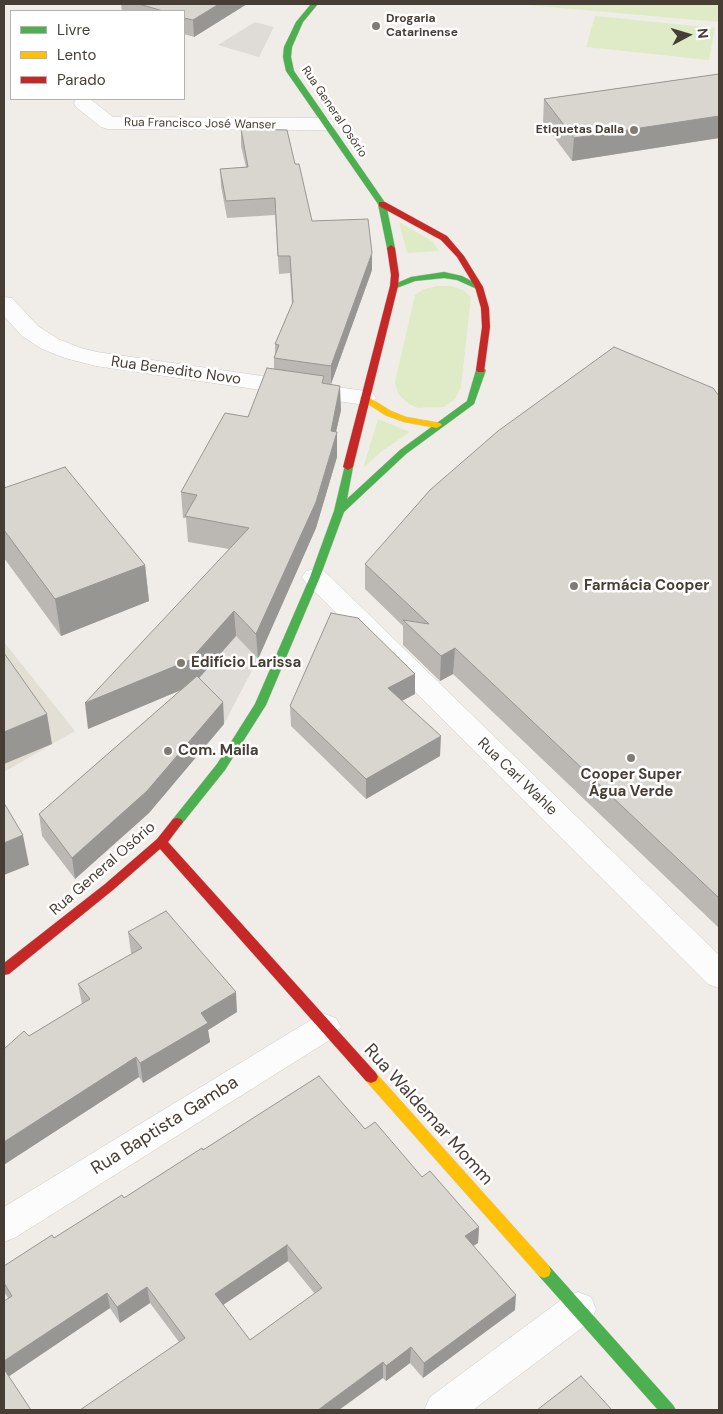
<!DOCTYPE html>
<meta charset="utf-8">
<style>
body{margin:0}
#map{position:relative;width:723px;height:1414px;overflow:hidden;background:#f0ede8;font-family:"DM Sans",sans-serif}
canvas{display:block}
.frame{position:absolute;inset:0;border:5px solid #463e34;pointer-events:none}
.legend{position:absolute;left:10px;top:10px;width:175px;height:90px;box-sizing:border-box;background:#fff;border:1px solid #b5b2ae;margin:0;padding:6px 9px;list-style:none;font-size:15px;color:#463e34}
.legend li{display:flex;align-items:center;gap:10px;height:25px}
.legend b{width:25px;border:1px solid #b5b2ae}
.north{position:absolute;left:663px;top:10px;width:50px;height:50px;-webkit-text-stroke:4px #fff;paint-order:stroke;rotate:84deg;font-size:14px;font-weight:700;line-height:20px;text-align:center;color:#463e34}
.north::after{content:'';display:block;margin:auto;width:18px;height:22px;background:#463e34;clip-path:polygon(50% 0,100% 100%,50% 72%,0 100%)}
</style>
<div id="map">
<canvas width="723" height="1414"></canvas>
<div class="frame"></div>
<ul class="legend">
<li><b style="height:6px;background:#4caf50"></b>Livre</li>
<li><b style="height:6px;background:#ffc107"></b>Lento</li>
<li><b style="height:6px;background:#c62828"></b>Parado</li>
</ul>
<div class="north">N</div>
</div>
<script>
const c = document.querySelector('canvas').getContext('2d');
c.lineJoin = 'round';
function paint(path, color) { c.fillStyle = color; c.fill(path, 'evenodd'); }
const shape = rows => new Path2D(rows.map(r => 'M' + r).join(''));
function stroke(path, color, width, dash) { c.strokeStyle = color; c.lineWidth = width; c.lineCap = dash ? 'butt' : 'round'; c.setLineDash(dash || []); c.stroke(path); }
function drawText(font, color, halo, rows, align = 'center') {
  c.font = font + ' "DM Sans",sans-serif'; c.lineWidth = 5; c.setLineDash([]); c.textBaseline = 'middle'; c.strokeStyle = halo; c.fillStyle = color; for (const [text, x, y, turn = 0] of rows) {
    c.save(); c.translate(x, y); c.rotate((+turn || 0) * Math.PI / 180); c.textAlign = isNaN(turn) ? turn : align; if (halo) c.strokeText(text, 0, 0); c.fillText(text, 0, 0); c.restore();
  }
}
const residential = shape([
 [4,642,75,731,4,772]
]);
const green = shape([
 [516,4,719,4,719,22],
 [595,16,715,28,709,60,586,47],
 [399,222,432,241,439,251,407,253],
 [436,286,451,286,463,290,471,297,461,387,455,399,444,407,418,408,409,404,398,394,395,382,415,295,424,289],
 [378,419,410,432,382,451,363,468]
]);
const parking = shape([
 [255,22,274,27,259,57,218,45],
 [236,636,258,659,224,724,189,689]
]);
const street = shape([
 [76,99,90,99,113,117,325,118,332,120,334,124,332,128,325,130,108,129,101,127,76,107,74,103,76,99],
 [4,297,12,298,38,326,58,339,81,348,97,352,365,391,373,393,376,398,373,403,365,405,96,366,65,358,42,349,22,336,4,316,4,297],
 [315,569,324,571,719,955,719,988,708,984,306,583,302,577,306,571,315,569],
 [325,1014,336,1018,341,1027,336,1036,16,1237,4,1242,4,1207,314,1018,325,1014],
 [578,1292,591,1297,596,1309,591,1321,473,1410,424,1410,430,1397,565,1297,578,1292]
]);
const fast = shape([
 [311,4,318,4,303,22,292,47,291,57,294,71,386,204,395,248,394,250,388,250,387,248,378,204,286,71,283,57,284,47,296,22,311,4],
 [444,272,462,276,483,287,479,290,457,280,444,278,415,281,394,289,390,286,411,277,444,272],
 [481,367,486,370,474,404,406,454,344,512,320,577,266,705,225,770,181,825,173,825,171,822,173,819,217,764,255,704,310,577,334,511,345,465,351,465,353,467,347,499,400,450,467,401,476,370,481,367],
 [544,1264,549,1266,673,1405,676,1410,658,1410,539,1276,537,1271,539,1266,544,1264]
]);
const slow = shape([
 [365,395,391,411,406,417,440,423,442,425,437,428,404,422,385,415,362,400,360,398,365,395],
 [371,1071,376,1073,549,1266,551,1271,549,1276,544,1278,539,1276,366,1081,364,1077,366,1073,371,1071]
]);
const jam = shape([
 [379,202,385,202,447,236,464,256,483,287,489,308,490,327,484,372,478,372,476,370,482,327,481,308,475,287,457,257,441,240,379,206,379,202],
 [391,245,395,248,399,275,398,286,353,467,348,470,343,467,390,286,391,275,387,248,391,245],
 [177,818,181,819,183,822,168,842,376,1073,378,1077,376,1081,371,1083,366,1081,160,849,113,890,9,974,4,975,4,963,105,884,157,839,173,819,177,818]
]);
const wall = shape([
 [121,4,247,4,194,37,184,34,184,11,122,11],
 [719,74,719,138,572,161,543,122,544,99],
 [241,129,295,164,312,221,372,270,331,384,341,410,336,432,337,457,316,528,258,659,236,636,199,678,223,702,224,724,149,813,75,879,42,836,39,814,181,690,88,729,229,549,188,542,186,518,183,518,181,492,248,417,274,369,274,358,275,355,275,344,292,304,290,273,279,274,275,215,227,218,221,186,220,169,246,167,241,146],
 [719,396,719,928,453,674,440,681,403,645,403,626,365,589,365,564],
 [4,488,145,565,149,601,61,636,4,558],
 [415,674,415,694,402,701,440,756,366,799,291,726,290,706],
 [128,932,237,1012,208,1030,210,1042,143,1083,139,1077,5,1164,4,1163,4,1049,29,1036,82,1004,78,984,132,954,131,953],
 [365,1129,422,1177,479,1227,478,1243,473,1245,515,1310,423,1378,410,1363,386,1381,383,1378,179,1342,150,1303,120,1323,110,1308,9,1376,4,1410,8,1298,4,1292,4,1266,124,1198,203,1150],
 [288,1261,315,1294,250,1340,223,1305]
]);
const shadedWall = shape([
 [219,4,247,4,194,37,193,20],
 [719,116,719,138,572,161,574,138],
 [372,253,372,270,331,384,331,366],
 [340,386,341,410,335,436,337,432,337,457,316,528,258,659,256,634,331,431],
 [145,565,149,601,61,636,55,599],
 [234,611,236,636,193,685,88,729,85,703],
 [455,648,453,674,440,681,441,656],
 [415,674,415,694,388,708,388,688],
 [223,702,224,724,149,813,75,879,72,858],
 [47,714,52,744,4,764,4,732],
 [441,736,440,756,366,799,366,779],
 [23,835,29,865,4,875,4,843],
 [236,992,237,1012,208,1030,210,1042,143,1083,140,1063,201,1013],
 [136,1057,139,1077,5,1164,4,1161,4,1142],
 [479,1227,478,1243,464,1252,465,1236],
 [287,1245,288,1261,217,1309,215,1294],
 [147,1287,150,1303,120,1323,117,1307],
 [107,1293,110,1308,5,1379,4,1375,4,1361],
 [516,1295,515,1310,423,1378,424,1363],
 [411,1347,410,1363,386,1381,386,1366],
 [383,1362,383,1378,339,1410,318,1410]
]);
const building = shape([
 [139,4,219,4,193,20,184,18,184,11,163,11,139,4],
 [719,74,719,116,574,138,544,99,719,74],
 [241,129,287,130,295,164,299,164,312,221,368,219,372,253,331,366,274,358,279,345,275,344,293,302,290,256,278,256,275,198,226,201,220,169,248,167,241,129],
 [614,347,713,388,719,396,719,898,455,648,441,656,403,620,429,624,365,564,430,490,498,431,614,347],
 [267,368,324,376,322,383,340,386,331,431,337,432,316,502,256,634,234,611,190,660,85,703,249,528,185,516,197,495,181,492,225,413,248,417,267,368],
 [65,467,145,565,55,599,4,530,4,488,65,467],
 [331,613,358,618,415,674,388,688,441,736,366,779,290,706,331,613],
 [4,653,47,714,4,732,4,653],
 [197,676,223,702,147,791,72,858,39,814,197,676],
 [4,803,23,835,4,843,4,803],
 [166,911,236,992,201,1013,208,1023,140,1063,136,1057,4,1142,4,1049,24,1031,29,1036,90,999,78,984,142,948,128,932,166,911],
 [319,1076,365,1129,375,1122,422,1177,430,1171,479,1227,465,1236,516,1295,424,1363,411,1347,386,1366,383,1362,318,1410,80,1410,185,1338,147,1287,117,1307,107,1293,4,1361,4,1301,12,1296,4,1283,4,1266,52,1235,54,1238,122,1195,124,1198,202,1148,203,1150,319,1076],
 [287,1245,322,1288,250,1340,215,1294,287,1245],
 [4,1369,31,1410,4,1410,4,1369],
 [581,1376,612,1410,537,1410,581,1376]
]);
const markers = [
 [376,26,5,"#827b73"],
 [634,130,5,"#827b73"],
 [574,586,5,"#827b73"],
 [181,663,5,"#827b73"],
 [168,751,5,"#827b73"],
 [631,758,5,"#827b73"]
];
const farPoinames = [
 ["Drogaria",386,19],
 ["Catarinense",386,33],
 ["Etiquetas Dalla",624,130,"right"]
];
const farStreetnames = [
 ["Rua General Osório",334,112,56],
 ["Rua Francisco José Wanser",200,124,1]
];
const streetNames = [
 ["Rua Benedito Novo",176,371,8],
 ["Rua Carl Wahle",517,777,44],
 ["Rua General Osório",103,869,-41]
];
const poiNames = [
 ["Farmácia Cooper",584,586],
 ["Edifício Larissa",191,663],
 ["Com. Maila",178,751],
 ["Cooper Super",631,775,"center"],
 ["Água Verde",631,792,"center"]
];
const nearStreetnames = [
 ["Rua Waldemar Momm",428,1115,48],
 ["Rua Baptista Gamba",165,1126,-32]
];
paint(residential, '#e4dfd5');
paint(green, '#deebc6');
paint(parking, '#dfdcd8');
stroke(street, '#cecbc5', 1);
stroke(fast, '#d0cabe', 1);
stroke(slow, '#d0cabe', 1);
stroke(jam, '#d0cabe', 1);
paint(street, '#fdfcfc');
paint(fast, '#4caf50');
paint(slow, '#ffc107');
paint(jam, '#c62828');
paint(wall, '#bbb8b3');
paint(shadedWall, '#989692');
paint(building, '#d9d6d0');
stroke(building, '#989692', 1);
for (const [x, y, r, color] of markers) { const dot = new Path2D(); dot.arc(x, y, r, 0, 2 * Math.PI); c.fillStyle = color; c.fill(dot); stroke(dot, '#fff', 2); }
drawText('bold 12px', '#463e34', '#fff', farPoinames, 'left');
drawText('12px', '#463e34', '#fff', farStreetnames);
drawText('15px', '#463e34', '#fff', streetNames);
drawText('bold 15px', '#463e34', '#fff', poiNames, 'left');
drawText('18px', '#463e34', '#fff', nearStreetnames);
</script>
